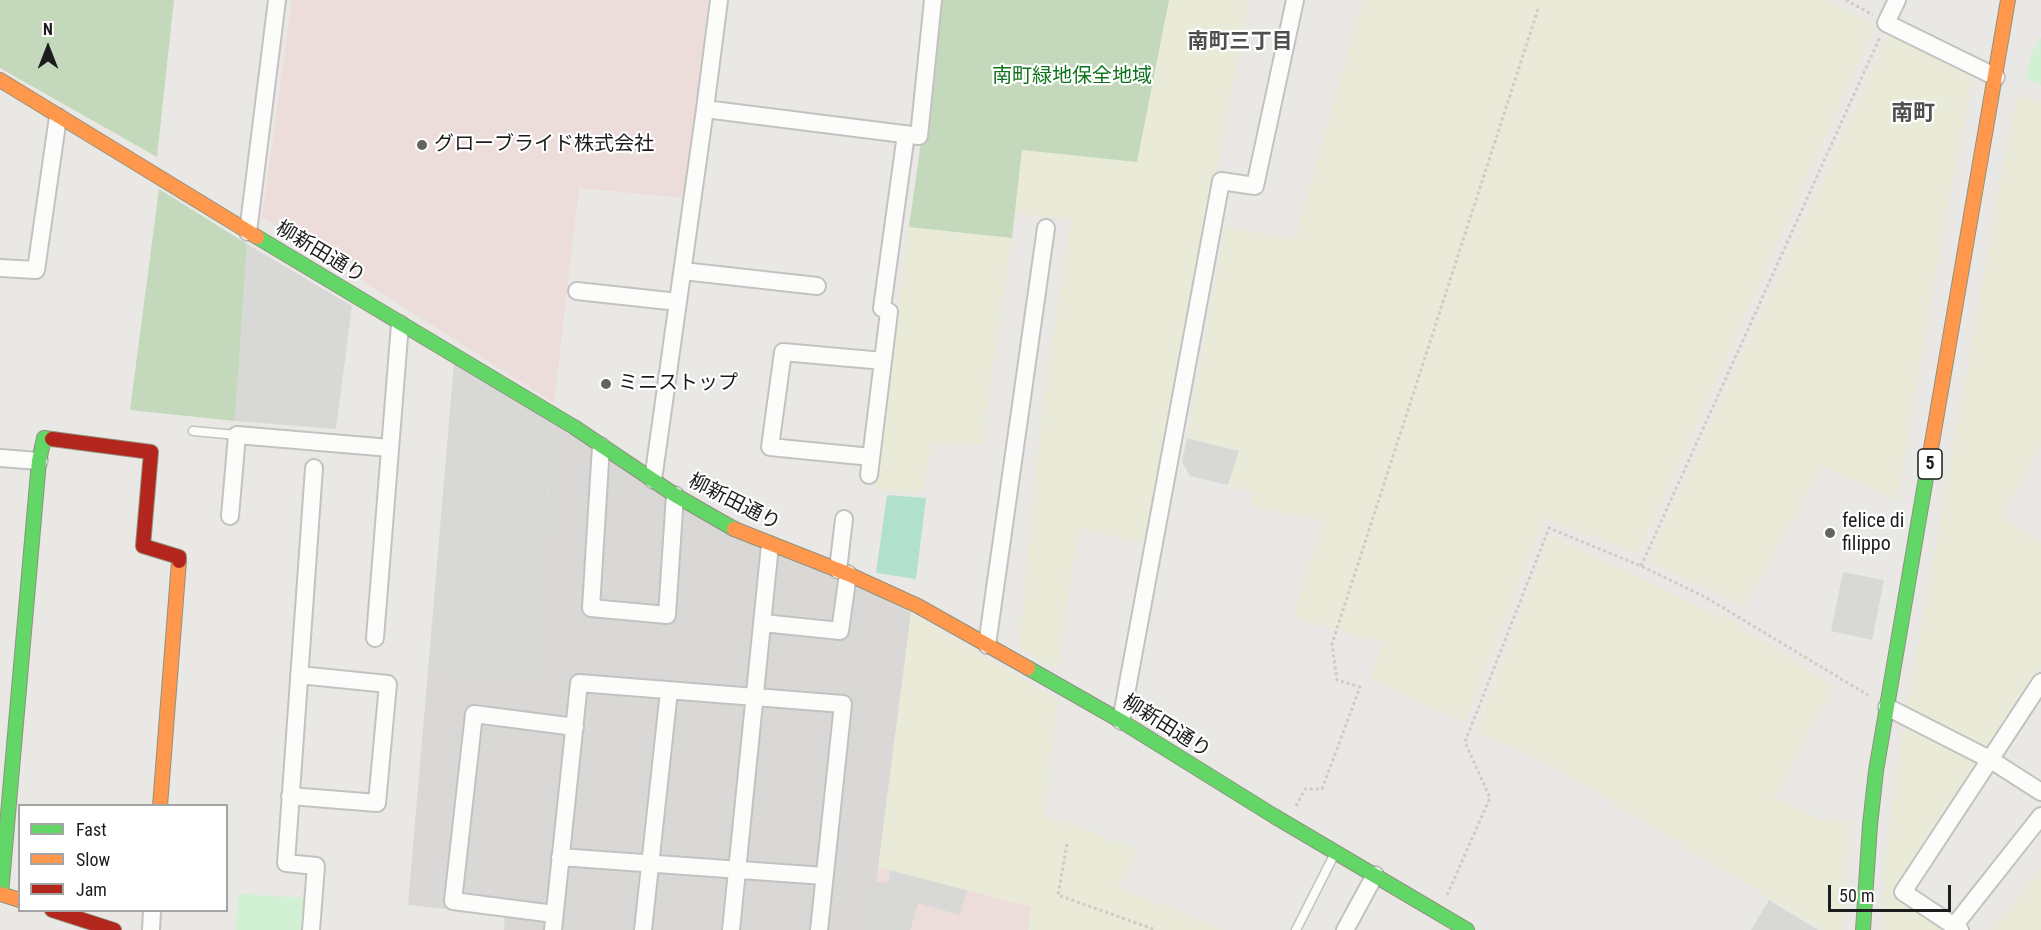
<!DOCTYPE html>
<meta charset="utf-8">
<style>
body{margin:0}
#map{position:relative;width:2041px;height:930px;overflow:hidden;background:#eae8e5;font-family:"Roboto Condensed",sans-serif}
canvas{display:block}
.legend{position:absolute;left:18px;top:804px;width:210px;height:108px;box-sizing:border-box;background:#fff;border:2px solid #a4a4a4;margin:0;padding:8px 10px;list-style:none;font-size:18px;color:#1c1c1c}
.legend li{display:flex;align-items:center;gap:12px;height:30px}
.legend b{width:30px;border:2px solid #a4a4a4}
.north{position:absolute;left:18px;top:18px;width:60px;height:60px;-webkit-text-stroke:4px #fff;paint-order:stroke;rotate:0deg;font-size:16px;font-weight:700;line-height:24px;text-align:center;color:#1c1c1c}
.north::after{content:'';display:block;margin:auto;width:21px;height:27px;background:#1c1c1c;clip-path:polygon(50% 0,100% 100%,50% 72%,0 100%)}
.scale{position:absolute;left:1828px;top:885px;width:123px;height:27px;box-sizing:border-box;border:3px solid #1c1c1c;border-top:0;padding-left:8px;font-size:18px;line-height:21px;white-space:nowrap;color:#1c1c1c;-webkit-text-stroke:4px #fff;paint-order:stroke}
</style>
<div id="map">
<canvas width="2041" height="930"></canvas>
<ul class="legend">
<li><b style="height:8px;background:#63d668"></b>Fast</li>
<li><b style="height:8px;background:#ff974d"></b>Slow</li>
<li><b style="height:8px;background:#b3261e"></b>Jam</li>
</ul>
<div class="north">N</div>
<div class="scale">50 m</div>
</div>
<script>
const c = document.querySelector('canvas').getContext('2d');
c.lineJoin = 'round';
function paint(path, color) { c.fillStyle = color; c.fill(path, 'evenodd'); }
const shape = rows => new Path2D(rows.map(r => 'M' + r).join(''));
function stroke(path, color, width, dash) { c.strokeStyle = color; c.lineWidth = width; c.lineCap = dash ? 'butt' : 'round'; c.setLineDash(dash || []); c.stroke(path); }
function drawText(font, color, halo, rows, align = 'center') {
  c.font = font + ' "Roboto Condensed","Noto Sans JP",sans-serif'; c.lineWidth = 4.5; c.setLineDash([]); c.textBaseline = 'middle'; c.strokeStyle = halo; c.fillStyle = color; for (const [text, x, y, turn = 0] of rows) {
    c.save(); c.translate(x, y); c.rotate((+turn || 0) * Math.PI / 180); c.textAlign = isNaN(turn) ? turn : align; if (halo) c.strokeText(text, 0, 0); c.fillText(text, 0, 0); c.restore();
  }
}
const residential = shape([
 [553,422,911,613,871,930,504,930,505,915,408,905,428,670,533,679]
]);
const commercial = shape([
 [292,0,708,0,685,198,579,188,554,403,262,217],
 [878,867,1031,907,1028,930,871,930]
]);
const religious = shape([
 [247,244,352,306,336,429,235,421],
 [454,363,553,422,533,679,428,670],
 [1187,438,1240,451,1228,485,1190,476,1182,462],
 [1843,572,1884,580,1872,640,1831,631],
 [890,870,967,890,960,915,918,903,910,930,871,930,876,882,889,883],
 [1769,900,1818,930,1751,930]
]);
const farmland = shape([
 [1169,0,1249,0,1147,544,1079,528,1057,671,1019,647,1043,400,1071,220,1015,213,1022,150,1137,162],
 [1363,0,1826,0,1875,26,1638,555,1544,517,1465,723,1370,679,1383,643,1293,617,1323,521,1251,507,1254,493,1228,485,1239,451,1187,438,1226,226,1295,239],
 [1890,32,1973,74,1941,244,1897,501,1822,466,1745,606,1648,561],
 [2018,94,2041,104,2041,446,2001,516,2041,543,2041,666,1991,745,1979,747,1906,712,2005,155],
 [909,227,1012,238,982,444,932,444,923,493,874,490],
 [1550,536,1636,575,1685,600,1732,621,1834,686,1774,797,1819,819,1849,822,1842,930,1823,930,1544,761,1476,732],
 [911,613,1058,700,1044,817,1088,830,1137,851,1117,886,1221,930,1028,930,1031,907,878,867],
 [1904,724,1981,761,1899,893,1952,930,1883,930,1884,877,1893,798],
 [2041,868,2041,930,1992,930]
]);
const forest = shape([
 [0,0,174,0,157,157,0,68],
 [941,0,1169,0,1137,162,1022,150,1012,238,909,227],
 [159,189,247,244,235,421,130,410]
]);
const park = shape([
 [2041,37,2041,86,2025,77,2032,53],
 [238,894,306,898,303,930,236,930]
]);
const pitch = shape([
 [887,495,926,498,916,579,876,573]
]);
const path = shape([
 [1846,0,1873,15],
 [1641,566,1880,37],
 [1296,806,1305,789,1322,789,1360,687,1337,680,1332,644,1538,9],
 [1067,844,1058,895,1156,930],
 [1447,895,1490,798,1465,742,1549,528,1641,566,1705,597,1868,695]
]);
const lane = shape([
 [193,431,237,435],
 [1296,930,1334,855]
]);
const street = shape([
 [1897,0,1886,23,1996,77],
 [705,109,919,136,933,0],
 [248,232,277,0],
 [0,268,36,270,58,117],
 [683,271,817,286],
 [577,291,678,302],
 [601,446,591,608,667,615,675,495],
 [871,457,770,447,783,352,883,361],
 [0,458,39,461],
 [869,475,889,312,882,308,906,134],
 [653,480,705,109,719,0],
 [230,516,237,435,390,448],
 [838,570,844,519],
 [763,623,840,631,848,574],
 [375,638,400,324],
 [987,645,1046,228],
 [1887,707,1991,760,2041,792],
 [1121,721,1221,181,1255,186,1295,0],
 [290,796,377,803,388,684,299,675],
 [560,857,824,876],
 [554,914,453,901,474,714,575,727],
 [1954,926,2041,816],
 [151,930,152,910],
 [311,930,316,866,286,863,314,468],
 [553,930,579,683,843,704,819,930],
 [643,930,669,691],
 [731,930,770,545],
 [1345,930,1375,875],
 [1960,930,1903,892,2041,682]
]);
const fast = shape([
 [257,237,574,427,675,495,734,529],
 [1028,668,1121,721,1274,816,1467,930],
 [1,894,39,461,44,438,52,439],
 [1863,930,1870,825,1876,771,1928,466]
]);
const slow = shape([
 [0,80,257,237],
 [1928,466,2008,0],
 [734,529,848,574,918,606,1028,668],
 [160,806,179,561],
 [0,894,20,900]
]);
const jam = shape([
 [52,439,151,452,143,546,179,557,179,561],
 [52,910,114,930]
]);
const markers = [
 [422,145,6,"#646362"],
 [606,384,6,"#646362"],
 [1830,533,6,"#646362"]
];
const shields = [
 [1930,464,24]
];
const shieldNames = [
 ["5",1930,464]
];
const parkNames = [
 ["南町緑地保全地域",1072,77]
];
const poiNames = [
 ["グローブライド株式会社",434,145],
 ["ミニストップ",618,384],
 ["felice di",1842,522],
 ["filippo",1842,545]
];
const streetNames = [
 ["柳新田通り",320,253,31],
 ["柳新田通り",734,503,27],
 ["柳新田通り",1166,727,32]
];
const neighbourhoodNames = [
 ["南町三丁目",1240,43]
];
const quarterNames = [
 ["南町",1913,114]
];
paint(residential, '#d9d8d6');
paint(commercial, '#ecdcda');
paint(religious, '#d8d8d6');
paint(farmland, '#e9ead8');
paint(forest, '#c4d8bb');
paint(park, '#d2f0d4');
paint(pitch, '#b1e0ce');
stroke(lane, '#c3c2c1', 11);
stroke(street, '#c3c2c1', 20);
stroke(fast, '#90927e', 16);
stroke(slow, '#90927e', 16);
stroke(jam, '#90927e', 16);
stroke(path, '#d5c8c5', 3, [3, 3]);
stroke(lane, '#fcfcfb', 8);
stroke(street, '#fcfcfb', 16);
stroke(fast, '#63d668', 14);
stroke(slow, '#ff974d', 14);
stroke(jam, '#b3261e', 14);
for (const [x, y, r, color] of markers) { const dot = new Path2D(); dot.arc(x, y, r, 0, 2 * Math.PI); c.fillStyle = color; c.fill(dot); stroke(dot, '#fff', 2); }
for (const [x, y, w] of shields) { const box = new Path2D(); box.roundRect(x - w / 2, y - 15, w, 30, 4.5); c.fillStyle = '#fff'; c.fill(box); stroke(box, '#1c1c1c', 1.5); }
drawText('bold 18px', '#1c1c1c', null, shieldNames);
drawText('20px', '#10731d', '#fff', parkNames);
drawText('20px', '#1c1c1c', '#fff', poiNames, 'left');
drawText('20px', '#1c1c1c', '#fff', streetNames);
drawText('bold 21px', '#4f4f4f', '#fff', neighbourhoodNames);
drawText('bold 22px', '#4f4f4f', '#fff', quarterNames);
</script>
